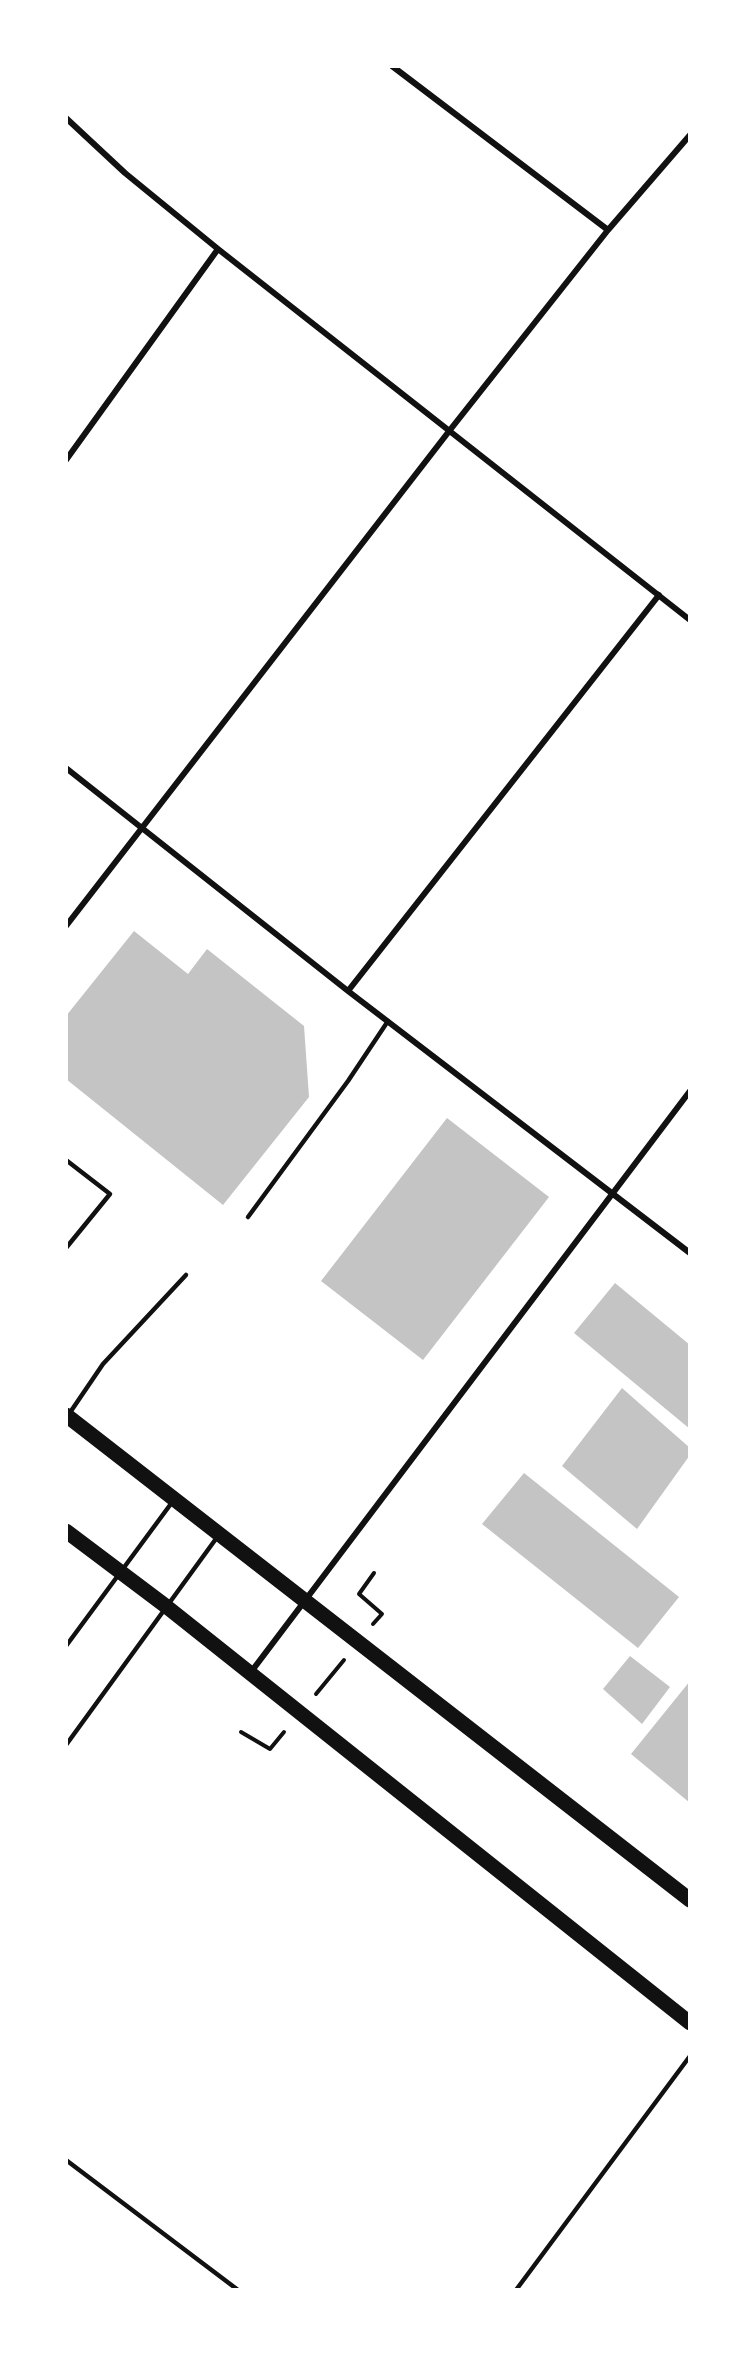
<!DOCTYPE html>
<style>
body{margin:0}
#map{position:relative;width:756px;height:2356px;overflow:hidden;background:#fff;font-family:"Source Sans 3",sans-serif}
canvas{display:block}
.frame{position:absolute;inset:0;border:68px solid #fff;pointer-events:none}
</style>
<div id="map">
<canvas width="756" height="2356"></canvas>
<div class="frame"></div>
</div>
<script>
const c = document.querySelector('canvas').getContext('2d');
c.lineJoin = 'round';
function paint(path, color) { c.fillStyle = color; c.fill(path, 'evenodd'); }
const shape = rows => new Path2D(rows.map(r => 'M' + r).join(''));
function stroke(path, color, width, dash) { c.strokeStyle = color; c.lineWidth = width; c.lineCap = dash ? 'butt' : 'round'; c.setLineDash(dash || []); c.stroke(path); }
const building = shape([
 [134,931,188,974,207,949,304,1026,309,1097,223,1205,66,1079,66,1016],
 [447,1118,549,1197,423,1360,321,1281],
 [615,1283,690,1345,690,1429,574,1333],
 [622,1388,690,1448,690,1455,637,1529,562,1466],
 [524,1473,679,1597,638,1648,482,1524],
 [630,1656,670,1687,642,1724,603,1689],
 [690,1681,690,1803,631,1754]
]);
const path = shape([
 [373,1624,382,1614,359,1594,374,1573],
 [316,1694,344,1660],
 [241,1732,270,1749,284,1732]
]);
const service = shape([
 [66,1160,110,1194,66,1248],
 [248,1217,348,1081,388,1021],
 [69,1414,103,1364,186,1275],
 [66,1646,173,1501],
 [66,1745,218,1536],
 [66,2160,238,2290],
 [516,2290,690,2056]
]);
const minor = shape([
 [392,66,608,230],
 [66,118,125,173,218,249,690,620],
 [66,460,218,249],
 [66,768,348,991,690,1253],
 [66,926,450,430,608,230,690,135],
 [348,991,659,595],
 [251,1672,690,1091]
]);
const primary = shape([
 [66,1415,690,1900],
 [66,1531,167,1607,690,2023]
]);
paint(building, '#c4c4c4');
stroke(path, '#111', 4);
stroke(service, '#111', 4.5);
stroke(minor, '#111', 6);
stroke(primary, '#111', 15);
</script>
